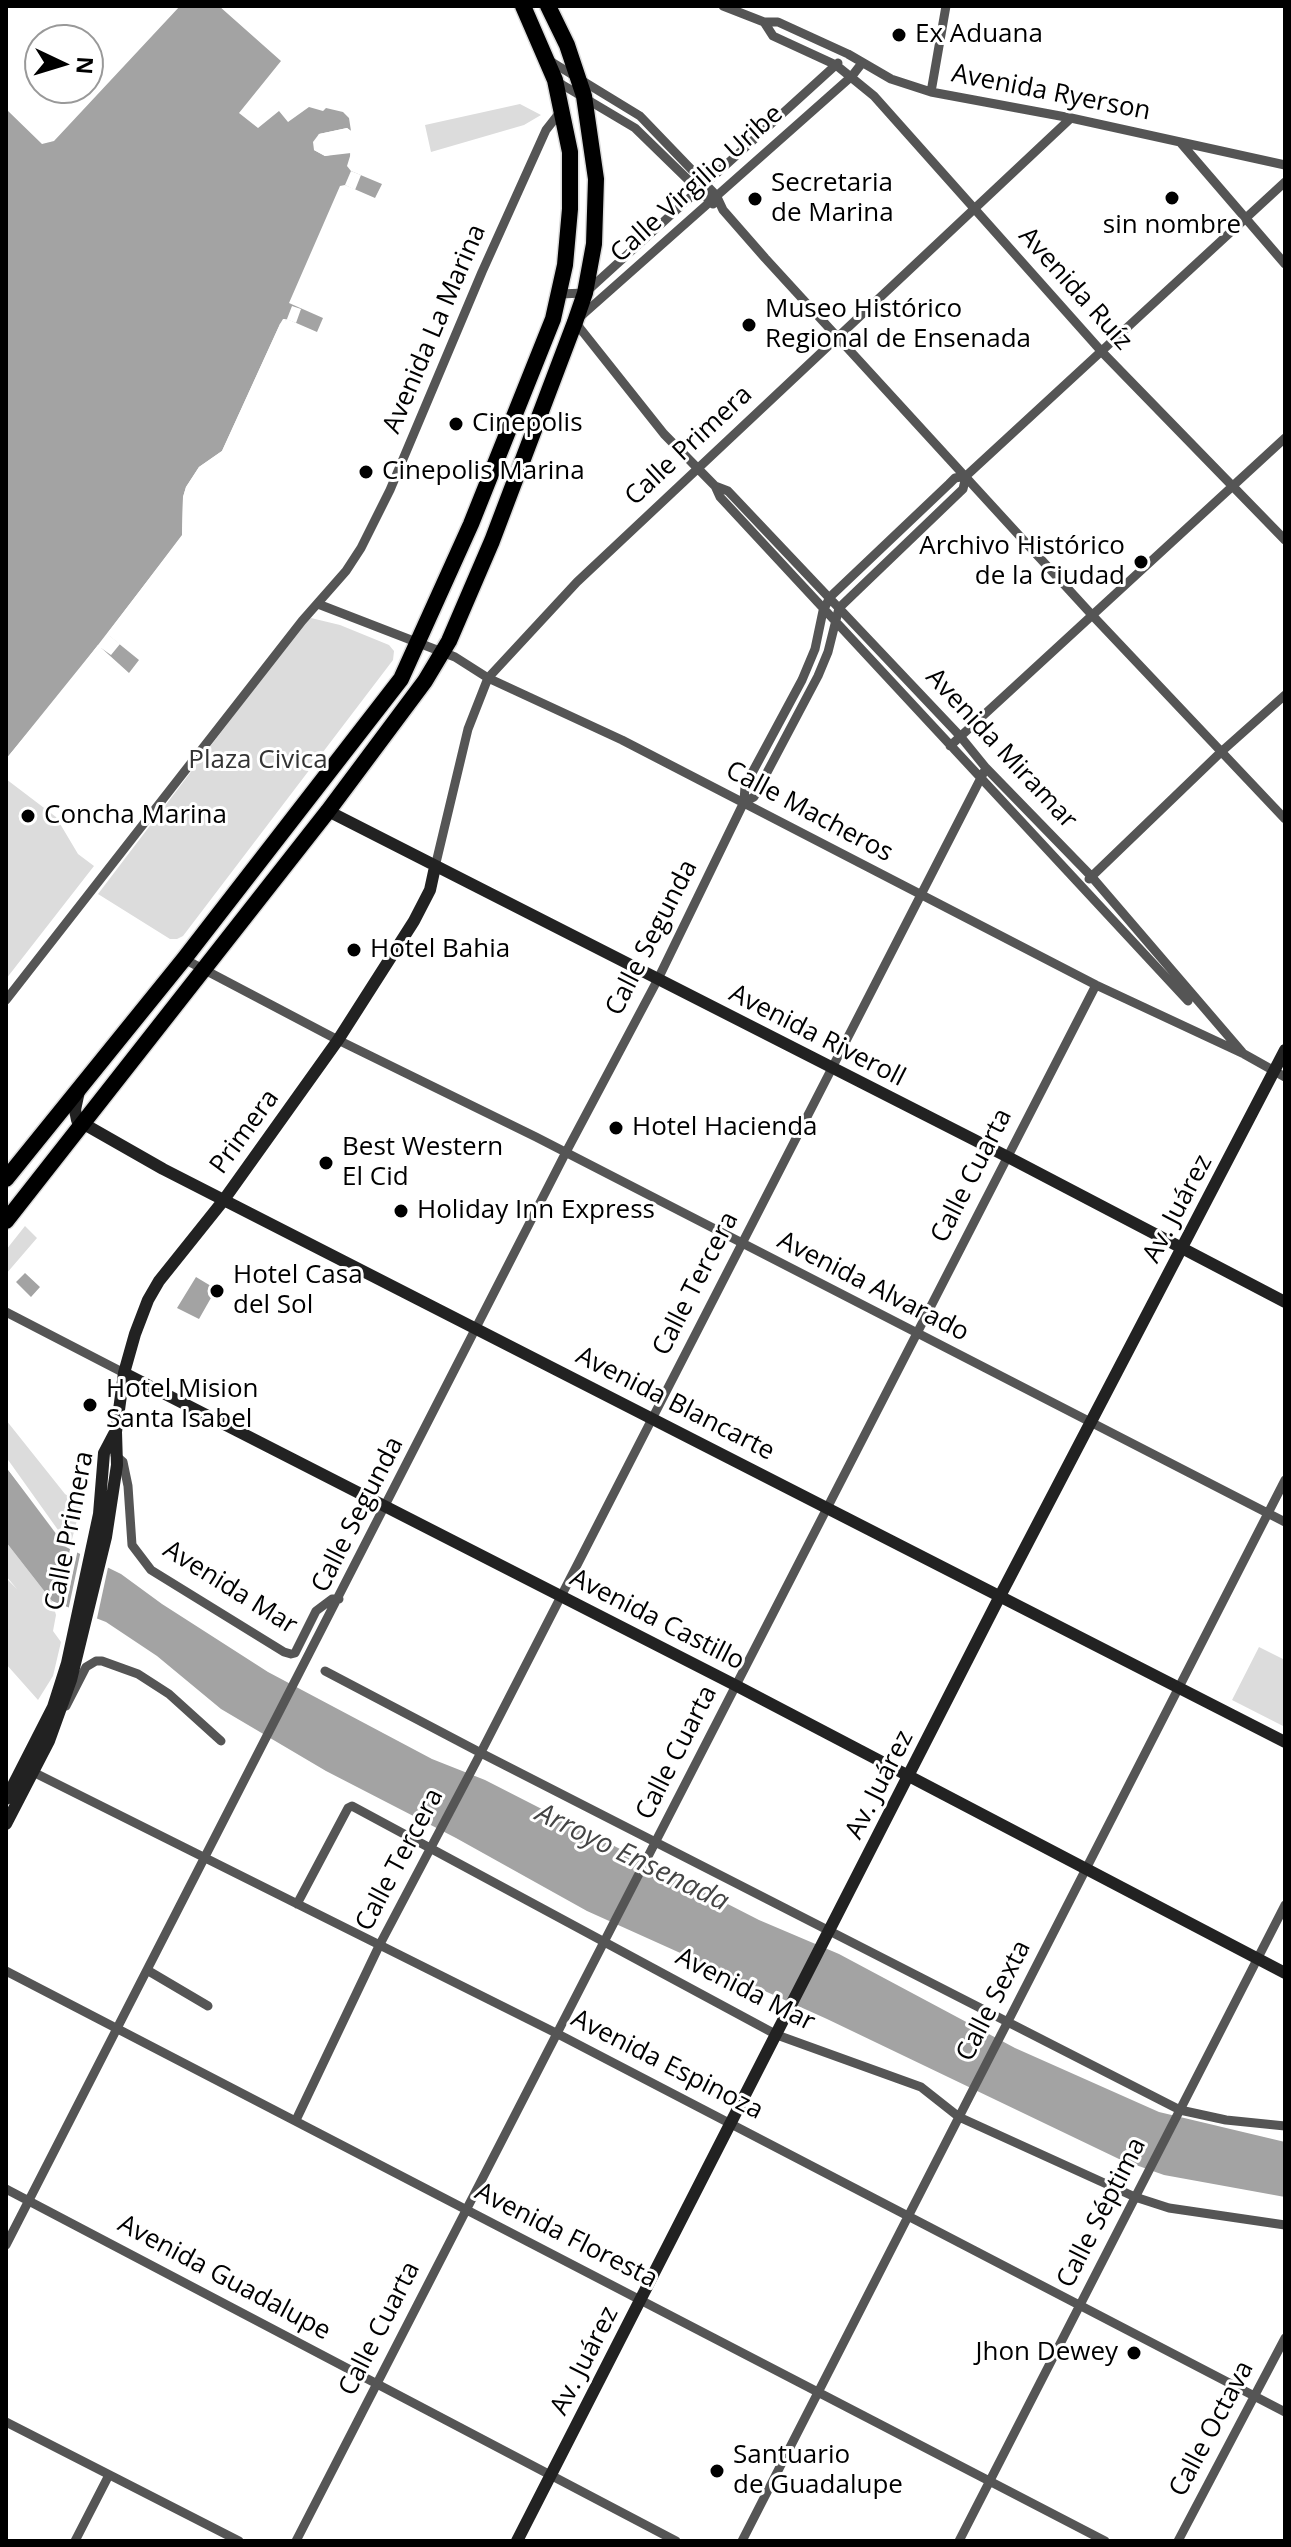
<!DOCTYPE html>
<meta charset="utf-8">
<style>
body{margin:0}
#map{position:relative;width:1291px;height:2547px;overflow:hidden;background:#fff;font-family:"Open Sans",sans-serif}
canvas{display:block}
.frame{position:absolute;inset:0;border:8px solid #000;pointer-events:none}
.north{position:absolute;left:24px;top:24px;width:80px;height:80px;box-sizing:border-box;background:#fff;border:2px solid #999;border-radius:50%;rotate:94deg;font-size:22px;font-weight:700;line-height:32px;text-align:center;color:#000}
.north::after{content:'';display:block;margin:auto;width:28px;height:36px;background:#000;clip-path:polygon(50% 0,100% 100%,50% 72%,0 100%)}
</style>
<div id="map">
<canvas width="1291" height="2547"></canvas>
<div class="frame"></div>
<div class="north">N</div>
</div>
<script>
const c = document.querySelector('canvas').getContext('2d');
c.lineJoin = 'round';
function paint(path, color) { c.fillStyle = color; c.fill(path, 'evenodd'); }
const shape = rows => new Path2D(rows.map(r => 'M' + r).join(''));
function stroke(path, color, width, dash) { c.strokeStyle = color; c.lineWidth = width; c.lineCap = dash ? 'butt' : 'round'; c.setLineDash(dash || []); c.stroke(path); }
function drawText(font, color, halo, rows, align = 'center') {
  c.font = font + ' "Open Sans",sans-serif'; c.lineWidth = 6; c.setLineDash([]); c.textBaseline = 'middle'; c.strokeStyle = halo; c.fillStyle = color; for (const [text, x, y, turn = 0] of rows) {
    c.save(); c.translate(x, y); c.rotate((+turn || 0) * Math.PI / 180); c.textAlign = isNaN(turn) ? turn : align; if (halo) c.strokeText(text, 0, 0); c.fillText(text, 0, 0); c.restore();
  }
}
const green = shape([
 [520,104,541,115,524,125,431,152,425,125],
 [311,618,340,625,389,645,394,651,393,660,183,936,177,939,170,939,98,894,304,623],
 [6,779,56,817,78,854,94,866,6,979],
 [25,1226,37,1238,6,1274,6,1250],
 [6,1420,65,1494,81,1505,71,1543,63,1537,6,1457],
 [6,1542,52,1601,56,1615,53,1631,61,1642,53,1676,38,1700,6,1664,6,1578,17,1589,6,1576],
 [1259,1647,1285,1660,1285,1727,1232,1700]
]);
const water = shape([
 [180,6,219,6,281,61,239,113,258,128,279,111,288,122,309,107,323,111,326,108,343,112,349,118,351,131,347,128,319,134,314,150,325,156,350,151,351,171,382,184,375,198,345,185,340,186,289,303,323,318,317,332,287,319,280,324,222,451,199,467,186,487,183,497,182,535,107,634,139,660,129,673,98,645,6,759,6,109,42,144,54,141],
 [25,1273,40,1287,31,1297,16,1282],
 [196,1277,216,1289,199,1319,177,1308],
 [6,1467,66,1547,121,1574,162,1604,268,1672,432,1759,485,1780,759,1920,839,1954,1015,2048,1159,2112,1285,2142,1285,2197,1164,2175,1119,2159,827,2019,587,1911,456,1838,326,1771,221,1709,157,1656,106,1622,52,1601,6,1542]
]);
const pier = shape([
 [347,128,351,131,321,138,317,142,318,148,325,152,349,147,355,150,351,171,361,175,355,190,345,185,351,171,347,166,351,153,325,156,314,150,313,142,319,134],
 [292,306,301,309,296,323,286,319,224,453,200,471,190,485,185,502,188,531,110,636,120,644,111,655,101,648,6,763,6,759,61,693,182,536,183,497,186,487,199,467,222,451,280,324,283,319,287,319],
 [6,1463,68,1544,78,1549,65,1610,58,1607,70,1549,6,1467],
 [81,1550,109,1563,96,1623,68,1611]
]);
const street = shape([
 [723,6,764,22,778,22,848,54,891,79,931,92,1071,118,1285,165],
 [764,22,773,36,836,65,874,96,1102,352,1285,540],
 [550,61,640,116,716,195,723,210,765,258,1092,615,1285,819],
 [556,81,635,128,713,204],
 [931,92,946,6],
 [1180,142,1285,264],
 [559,294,585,293,838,63],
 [580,317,852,76,862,63],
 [575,322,664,434,715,486,720,497,1188,1001],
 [715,486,728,491,960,736,986,768,1091,876,1242,1052],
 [318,604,455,657,488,678,622,740,1096,985,1244,1054,1285,1077],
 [950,746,1285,438],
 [744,802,754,797,818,676,828,652,839,608,963,489,966,476],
 [435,867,468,729,488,678,577,582,1071,118],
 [1089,879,1221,752,1285,695],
 [184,959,338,1040,536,1137,1285,1522],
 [6,1000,302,621,346,571,361,548,390,490,482,272,546,130,561,111],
 [6,1312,124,1373],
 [115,1455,123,1462,128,1486,132,1545,151,1570,284,1652,291,1654,295,1653,316,1611,332,1599,339,1599],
 [325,1671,481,1753,1180,2110,1226,2120,1285,2126],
 [66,1706,86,1667,96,1661,102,1661,138,1674,169,1694,221,1741],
 [27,1769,556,2033,1285,2412],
 [297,1904,348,1808,352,1806,777,2035,921,2087,959,2117,1135,2197,1169,2208,1285,2225],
 [147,1970,208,2006],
 [6,1971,1105,2541],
 [296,2120,379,1946,476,1762,986,768],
 [6,2189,676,2541],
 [6,2245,565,1154,658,979,744,802,745,786,802,680,815,649,823,611,830,597,949,484,955,478,966,476,1285,182],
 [6,2422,239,2541],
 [75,2541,109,2475],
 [296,2541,1096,985],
 [742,2541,1285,1480],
 [959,2541,1285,1905],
 [1178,2541,1285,2338]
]);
const secondary = shape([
 [328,811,1006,1156,1285,1302],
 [79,1091,75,1110,77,1120,163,1169,1285,1742],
 [124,1373,735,1685,1285,1973],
 [6,1799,53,1707,67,1663,99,1514,104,1453,114,1434],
 [6,1824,49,1741,71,1680,106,1537,117,1465,116,1432,124,1373,135,1334,148,1300,159,1281,223,1201,338,1040,414,921,430,890,435,867],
 [517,2541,1000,1596,1285,1050]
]);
const highway = shape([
 [6,1179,184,959,401,679,471,524,553,319,565,265,570,209,570,152,555,80,523,6],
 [6,1221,328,811,425,681,449,641,492,541,575,322,585,293,594,244,596,179,584,96,567,45,548,6]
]);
const markers = [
 [899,35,8,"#000"],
 [1172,198,8,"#000"],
 [755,199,8,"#000"],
 [749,325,8,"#000"],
 [456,424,8,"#000"],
 [366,472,8,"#000"],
 [1141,562,8,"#000"],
 [28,816,8,"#000"],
 [354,950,8,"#000"],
 [616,1128,8,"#000"],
 [326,1163,8,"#000"],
 [401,1211,8,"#000"],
 [217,1291,8,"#000"],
 [90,1405,8,"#000"],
 [1134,2353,8,"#000"],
 [717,2471,8,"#000"]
];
const poiNames = [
 ["Ex Aduana",915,35],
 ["Secretaria",771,184],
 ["de Marina",771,214],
 ["sin nombre",1172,226,"center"],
 ["Museo Histórico",765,310],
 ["Regional de Ensenada",765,340],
 ["Cinepolis",472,424],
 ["Cinepolis Marina",382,472],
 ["Archivo Histórico",1125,547,"right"],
 ["de la Ciudad",1125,577,"right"],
 ["Concha Marina",44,816],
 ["Hotel Bahia",370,950],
 ["Hotel Hacienda",632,1128],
 ["Best Western",342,1148],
 ["El Cid",342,1178],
 ["Holiday Inn Express",417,1211],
 ["Hotel Casa",233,1276],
 ["del Sol",233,1306],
 ["Hotel Mision",106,1390],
 ["Santa Isabel",106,1420],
 ["Jhon Dewey",1118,2353,"right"],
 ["Santuario",733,2456],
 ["de Guadalupe",733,2486]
];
const streetNames = [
 ["Avenida Ryerson",1051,93,11],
 ["Calle Virgilio Uribe",697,184,-42],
 ["Avenida Ruíz",1075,289,48],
 ["Avenida La Marina",435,329,-67],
 ["Calle Primera",689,446,-43],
 ["Avenida Miramar",1001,749,47],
 ["Calle Macheros",809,812,28],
 ["Calle Segunda",652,938,-63],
 ["Avenida Riveroll",817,1036,27],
 ["Primera",245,1132,-54],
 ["Calle Cuarta",972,1176,-63],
 ["Av. Juárez",1178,1209,-62],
 ["Calle Tercera",696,1284,-63],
 ["Avenida Alvarado",873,1287,27],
 ["Avenida Blancarte",675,1404,27],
 ["Calle Segunda",358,1515,-63],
 ["Calle Primera",70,1531,-79],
 ["Avenida Mar",230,1588,32],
 ["Avenida Castillo",657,1620,27],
 ["Calle Cuarta",677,1753,-63],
 ["Av. Juárez",880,1785,-63],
 ["Calle Tercera",400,1860,-62],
 ["Avenida Mar",745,1990,27],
 ["Calle Sexta",994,2001,-63],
 ["Avenida Espinoza",667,2065,27],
 ["Calle Séptima",1102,2213,-63],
 ["Avenida Floresta",566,2236,27],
 ["Avenida Guadalupe",224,2278,28],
 ["Calle Cuarta",380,2329,-63],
 ["Av. Juárez",585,2361,-63],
 ["Calle Octava",1212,2429,-62]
];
const parkNames = [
 ["Plaza Civica",258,761]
];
const waterNames = [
 ["Arroyo Ensenada",632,1858,26]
];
paint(green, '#dcdcdc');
paint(water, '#a3a3a3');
paint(pier, '#fff');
stroke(highway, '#dbdbdb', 19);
stroke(street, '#555', 9);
stroke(secondary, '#222', 12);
stroke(highway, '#000', 16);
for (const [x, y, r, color] of markers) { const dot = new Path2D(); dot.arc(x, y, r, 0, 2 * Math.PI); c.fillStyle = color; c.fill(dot); stroke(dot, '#fff', 3); }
drawText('26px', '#000', '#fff', poiNames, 'left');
drawText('26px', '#000', '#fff', streetNames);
drawText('26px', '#333', '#fff', parkNames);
drawText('italic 28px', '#444', '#fff', waterNames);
</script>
